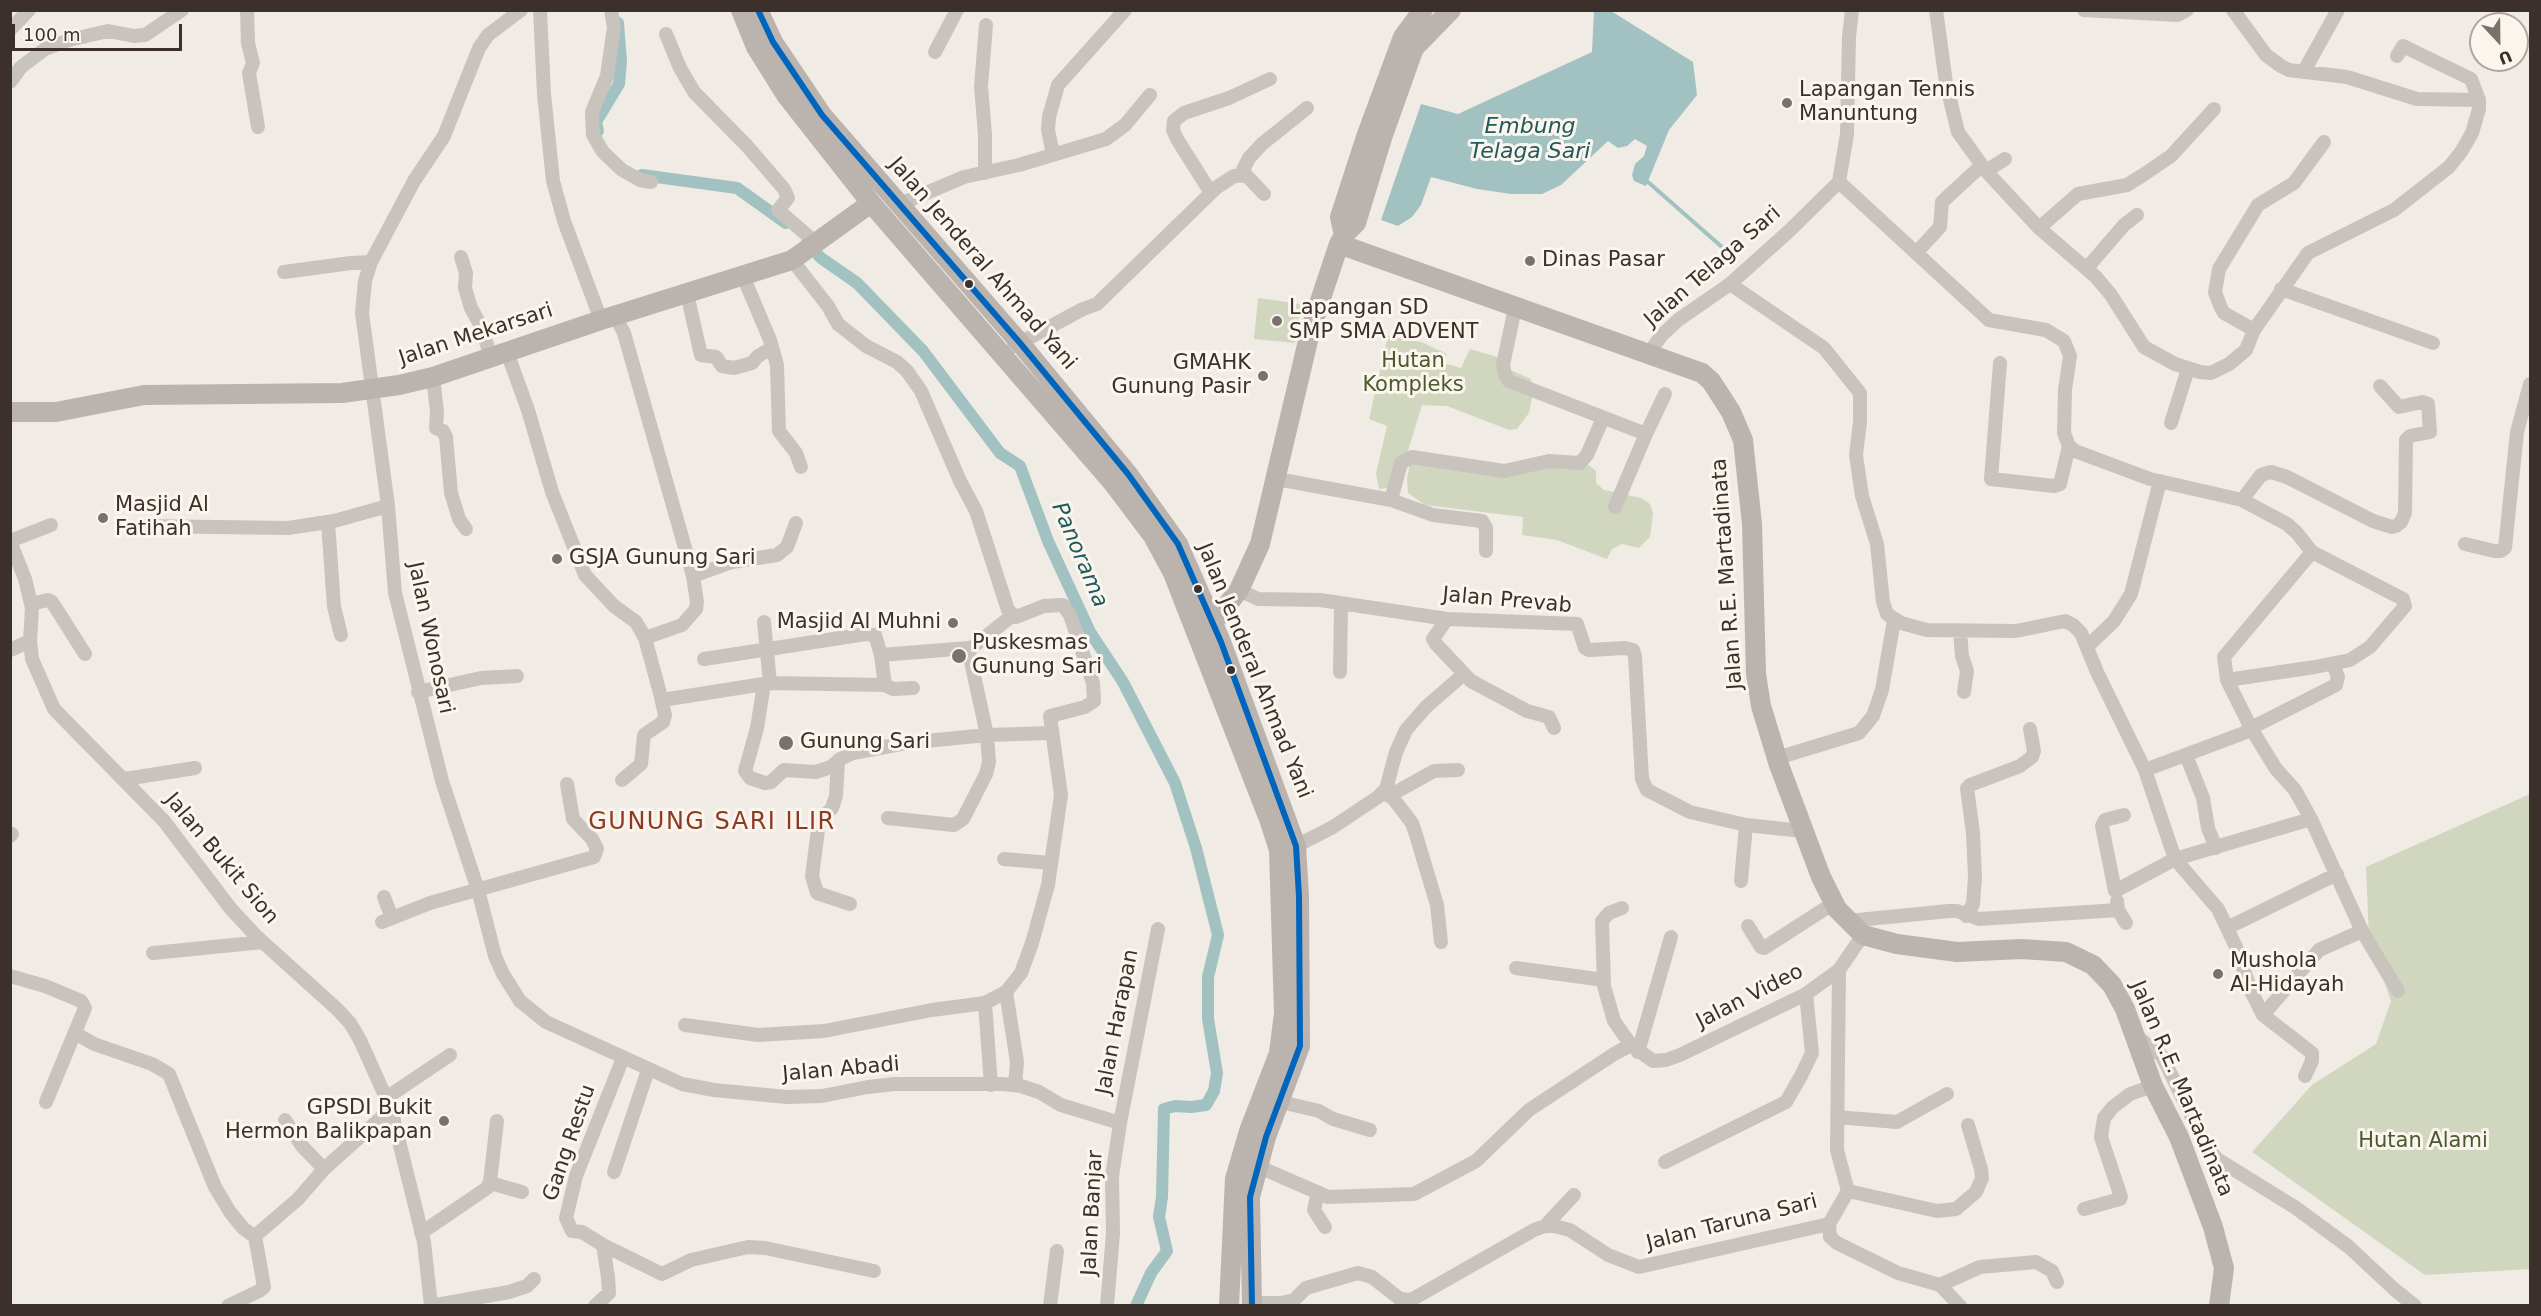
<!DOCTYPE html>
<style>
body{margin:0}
#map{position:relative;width:2541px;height:1316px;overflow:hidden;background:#f0ebe5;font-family:"DejaVu Sans",sans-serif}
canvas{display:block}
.frame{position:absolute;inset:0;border:12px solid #3b302b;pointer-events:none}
.north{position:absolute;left:2469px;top:12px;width:60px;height:60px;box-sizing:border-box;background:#fbf5ee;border:2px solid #aea6a0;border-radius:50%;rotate:158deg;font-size:16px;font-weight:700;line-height:24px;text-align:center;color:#3b302b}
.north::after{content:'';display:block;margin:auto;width:21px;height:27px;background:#7a716c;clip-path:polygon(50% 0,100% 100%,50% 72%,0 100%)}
.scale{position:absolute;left:12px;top:24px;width:170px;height:27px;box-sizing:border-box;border:3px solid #3b302b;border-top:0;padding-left:8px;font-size:18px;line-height:21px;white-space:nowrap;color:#3b302b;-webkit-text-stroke:4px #fbf5ee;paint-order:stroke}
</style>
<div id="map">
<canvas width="2541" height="1316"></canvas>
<div class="frame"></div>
<div class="north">U</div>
<div class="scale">100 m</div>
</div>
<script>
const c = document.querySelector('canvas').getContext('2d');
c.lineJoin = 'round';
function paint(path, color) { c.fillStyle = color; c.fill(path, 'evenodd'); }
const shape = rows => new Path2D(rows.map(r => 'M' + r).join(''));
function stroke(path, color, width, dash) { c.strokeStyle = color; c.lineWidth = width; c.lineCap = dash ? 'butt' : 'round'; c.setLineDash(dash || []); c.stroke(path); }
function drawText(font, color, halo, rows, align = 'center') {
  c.font = font + ' "DejaVu Sans",sans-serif'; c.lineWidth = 6; c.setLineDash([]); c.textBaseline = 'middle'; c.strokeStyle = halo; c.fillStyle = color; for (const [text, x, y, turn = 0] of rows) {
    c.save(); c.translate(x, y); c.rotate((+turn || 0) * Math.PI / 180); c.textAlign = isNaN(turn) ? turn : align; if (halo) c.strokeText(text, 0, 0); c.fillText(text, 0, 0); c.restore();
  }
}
const green = shape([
 [1258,298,1301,304,1295,343,1254,339],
 [1388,336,1421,342,1447,354,1443,363,1461,368,1470,349,1504,359,1508,369,1531,379,1532,397,1529,413,1517,429,1509,430,1447,406,1422,405,1397,487,1379,489,1376,474,1387,426,1369,419],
 [1412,455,1497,465,1585,462,1596,471,1596,483,1604,490,1641,498,1650,504,1653,513,1650,537,1639,548,1622,544,1612,549,1607,559,1557,540,1522,535,1523,517,1425,505,1408,493,1407,478],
 [2530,794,2530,1269,2425,1275,2252,1152,2312,1085,2376,1044,2391,1001,2369,938,2366,867]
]);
const water = shape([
 [1594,11,1611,11,1693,62,1697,95,1669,130,1646,186,1634,181,1632,175,1635,164,1644,156,1647,146,1635,139,1627,146,1618,148,1608,141,1561,185,1542,194,1511,194,1477,189,1431,177,1421,205,1412,217,1398,226,1381,220,1421,104,1458,114,1592,52]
]);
const stream = shape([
 [1648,182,1730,254]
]);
const canal = shape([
 [598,131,596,122,619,84,621,61,618,23],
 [642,175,737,188,786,223],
 [807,243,821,258,857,283,923,351,1000,453,1020,466,1048,541,1090,632,1123,682,1175,783,1196,848,1218,935,1208,977,1208,1019,1217,1073,1214,1091,1206,1105,1191,1107,1175,1106,1164,1109,1162,1197,1159,1217,1167,1251,1151,1273,1136,1306]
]);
const street = shape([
 [247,10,248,43,253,63,249,73,258,127],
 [521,10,488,35,479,48,444,136,414,181,371,262,365,281,362,313,388,506,395,593,442,781,478,890,495,956,503,974,520,1001,546,1022,682,1084,714,1090,787,1097,822,1096,868,1087,895,1084,1003,1084,1021,1086,1039,1092,1061,1105,1120,1123],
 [540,10,544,94,553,181,564,221,601,320],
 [611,10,614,27,607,76,592,112,593,135,603,152,622,170,640,180,651,182],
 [1936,10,1946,83,1958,132,1986,171,2039,228,2096,277,2111,295,2144,347,2175,364,2200,372,2211,373,2229,364,2246,350,2254,330,2308,253,2394,210,2449,167,2461,152,2472,133,2479,109,2479,100,2417,99,2347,77,2289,70,2281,66,2266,55,2233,10],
 [2084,10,2178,15,2187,10],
 [10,30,29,10],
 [666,34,680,68,694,92,747,146,784,189,788,198,778,210,815,242],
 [935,52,957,10],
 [2397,56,2403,46,2471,79,2479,100],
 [2304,71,2338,10],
 [10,82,21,67,45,49,69,40,108,31,134,36,145,35,182,10],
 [1053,154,1048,130,1049,117,1058,85,1125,10],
 [1986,171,2005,159],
 [985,173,985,135,981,86,986,25],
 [1241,174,1249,158,1262,144,1307,108],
 [1839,182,1989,320,2046,330,2064,341,2070,356,2065,390,2064,433,2069,446,2075,451,2150,479,2242,500,2287,524,2297,533,2312,552,2224,657,2227,680,2252,730,2145,770],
 [1211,193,1177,139,1173,130,1174,121,1184,113,1229,98,1270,79],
 [898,205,964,177,1019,165,1106,139,1125,125,1150,95],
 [2039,228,2078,194,2127,185,2143,175,2171,156,2214,109],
 [1916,253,1940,227,1942,202,1982,165],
 [461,257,466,273,465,288,471,308,481,326,491,357],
 [792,260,828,306,838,324,866,346,897,362,907,371,921,391,960,481,976,511,1008,610,1016,617,1044,606,1063,605,1070,615,1093,683,1094,701,1085,707,1050,716,1061,795,1048,885,1032,943,1021,973,1006,992,985,1003,991,1085],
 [2087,268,2124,225,2137,215],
 [284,272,351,263,371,262],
 [743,276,770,340,777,365,779,431,796,453,801,467],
 [1730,284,1824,348,1860,393,1860,422,1856,455,1862,496,1877,544,1883,602,1887,614,1901,623,1927,630,2016,631,2065,621,2073,625,2081,633,2097,672,2145,770,2175,859,2311,819,2362,931,2319,950,2263,1015,2251,991,2236,947,2218,909,2175,859,2115,891,2102,826,2105,820,2124,815],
 [2281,289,2433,343],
 [687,294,701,355,716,357,722,366,734,368,752,363,758,356,772,348],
 [1515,308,1503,365,1505,375,1509,381,1646,434,1615,507],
 [615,316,624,333,693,576,697,602,696,609,682,625,645,638],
 [2254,330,2224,313,2221,308,2215,292,2219,269,2258,205,2294,183,2324,142],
 [1014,346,1083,309,1097,304,1217,187,1234,176,1246,175,1264,194],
 [507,352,528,410,552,492,585,575,614,606,636,622,645,638,661,697,665,715,663,722,644,735,641,764,622,780],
 [1648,355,1661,336,1678,320,1730,284,1788,232,1839,182,1847,134,1849,37,1852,10],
 [2000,363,1991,479,2054,486,2060,484,2069,446],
 [433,377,437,412,436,428,443,431,446,437,451,493,459,519,466,529],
 [2171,423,2188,369],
 [1646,434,1665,394],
 [1277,479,1391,500,1433,515,1482,521,1486,528,1486,551],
 [1391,500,1401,463,1412,457,1504,471,1549,461,1580,463,1587,455,1603,418],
 [2242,500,2261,475,2271,472,2287,477,2373,521,2392,527,2396,526,2401,522,2405,513,2406,440,2410,436,2430,432,2428,404,2422,402,2399,407,2380,386],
 [328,522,334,607,341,635],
 [144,526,288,528,334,521,388,506],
 [10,541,25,579,32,608,30,641,32,659,54,709,164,821,231,909,256,936,337,1009,350,1023,360,1040,391,1109,424,1242,431,1306],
 [10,541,51,525],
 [2465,544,2494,551,2501,551,2505,548,2517,432,2530,384],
 [693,576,732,562,777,555,787,547,796,523],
 [1239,590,1258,599,1320,600,1447,619,1577,624,1585,648,1589,650,1625,648,1633,650,1635,656,1642,779,1647,790,1690,812,1746,825,1803,831],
 [31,604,48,600,52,602,85,654],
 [1447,619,1433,639,1436,644,1471,681,1527,711,1549,717,1554,728],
 [764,622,770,683],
 [1960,631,1962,656,1967,671,1964,692],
 [2088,646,2114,621,2131,594,2160,481],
 [970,649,1013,615],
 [10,650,30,641],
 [881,655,885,685,893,689,913,688],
 [704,659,866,634,875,635,881,655,968,648,987,735,989,762,986,774,963,819,954,825,888,818],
 [1340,672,1341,603],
 [2227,680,2315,667,2350,660,2370,647,2405,606,2403,599,2312,552],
 [764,684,757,728,745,771,750,778,765,783,771,782,784,770,816,772,831,767,840,759,853,753,906,743,987,735,1051,733],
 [418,692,481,678,517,676],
 [662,700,770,683,885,685],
 [2251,728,2336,685,2338,677,2333,664],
 [2252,730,2276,769,2295,790,2311,819],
 [2186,755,2203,798,2208,828,2216,848],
 [1777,758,1859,733,1864,727,1873,716,1882,690,1894,620],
 [838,761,836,796,832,808,819,822,812,876,817,893,850,904],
 [125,779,195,768],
 [1386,789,1412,823,1416,835,1437,905,1441,942],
 [1389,796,1434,771,1458,770],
 [10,836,12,834],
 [1296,846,1333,827,1378,797,1386,789,1396,752,1406,730,1426,707,1464,674],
 [1004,859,1051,863],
 [1741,881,1746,825],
 [384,897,392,918],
 [2117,901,2118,910,2126,923],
 [1622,908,1609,913,1602,921,1604,986,1614,1021,1631,1045,1653,1061,1666,1060,1680,1055,1806,994,1839,970,1863,935],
 [1966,916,1973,904,1975,877,1973,833,1967,788,1970,785,2020,766,2032,757,2034,751,2030,729],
 [1848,921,1949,911,1957,911,1979,919,2118,910],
 [382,922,430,903,594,857,597,849,592,839,573,819,567,784],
 [1748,926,1761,947,1764,948,1834,903],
 [2227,928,2337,874],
 [2362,931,2398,991],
 [153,953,263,942],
 [1516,968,1604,980],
 [10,976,45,986,81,1001,85,1008,46,1102],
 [1006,992,1017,1062,1015,1085],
 [2263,1015,2312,1053,2312,1061,2305,1076],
 [685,1025,758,1035,824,1031,932,1010,985,1003],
 [75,1033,94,1044,152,1064,169,1074,215,1187,230,1212,243,1228,255,1237],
 [2135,1035,2162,1056,2206,1146,2217,1159,2296,1208,2349,1247,2394,1289,2415,1306],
 [1638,1052,1671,937],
 [623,1058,576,1176,566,1218,572,1231,582,1232,603,1245,662,1274,691,1260,748,1247,765,1248,874,1271],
 [386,1098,450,1055],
 [1281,1102,1319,1111,1333,1119,1370,1130],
 [1837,1117,1897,1122,1947,1094],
 [285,1120,302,1146,324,1169],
 [1665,1162,1786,1102,1802,1074,1812,1053,1806,994],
 [1257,1166,1328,1197,1414,1194,1476,1161,1529,1110,1614,1054,1631,1045],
 [614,1172,648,1070],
 [490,1183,522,1192],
 [1848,1191,1937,1211,1956,1209,1976,1192,1982,1178,1981,1169,1968,1125],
 [1318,1192,1314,1210,1325,1227],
 [2084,1209,2120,1199,2121,1197,2101,1137,2104,1118,2113,1107,2130,1094,2153,1086],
 [1829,1224,1830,1237,1837,1243,1898,1273,1940,1285],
 [1545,1226,1574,1195],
 [421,1233,487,1188,490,1182,497,1121],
 [1252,1303,1281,1303,1294,1300,1306,1288,1358,1273,1372,1277,1400,1299,1411,1300,1534,1230,1545,1226,1554,1226,1570,1230,1608,1255,1639,1267,1829,1224,1848,1191,1837,1150,1839,970],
 [228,1306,259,1291,264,1287,255,1236,298,1199,324,1169,391,1109],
 [430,1306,509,1292,527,1286,534,1279],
 [595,1306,609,1293,608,1277,603,1245],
 [1050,1306,1057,1251],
 [1107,1306,1113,1233,1112,1177,1120,1123,1158,929],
 [1960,1306,1940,1285,1980,1267,2036,1262,2052,1271,2057,1282]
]);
const secondary = shape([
 [741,10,756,47,786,95,871,203,1113,483,1153,536,1173,573,1269,819,1279,850,1284,1013,1279,1053,1249,1131,1235,1179,1229,1306],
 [758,10,773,42,822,115,1020,343,1128,474,1178,544,1221,642,1296,846,1299,896,1300,1046,1266,1137,1250,1197,1252,1306],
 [1344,235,1340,217,1366,137,1403,37,1423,10],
 [1339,244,1702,373,1711,381,1731,412,1743,440,1752,524,1756,674,1761,706,1779,765,1821,877,1837,909,1863,935,1897,944,1957,952,2022,949,2066,952,2093,965,2112,985,2125,1009,2153,1086,2179,1137,2213,1227,2224,1268,2219,1306],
 [10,412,56,412,144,395,342,393,399,385,433,377,601,320,792,260,871,203],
 [1204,628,1213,623,1239,590,1260,544,1311,328,1339,244,1344,235,1356,223,1382,138,1414,48,1451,10]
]);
const bus1 = shape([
 [758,10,773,42,822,115,1020,343,1128,474,1178,544,1221,642,1296,846,1299,896,1300,1046,1266,1137,1250,1197,1252,1306]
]);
const markers = [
 [1787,103,6,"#7a716c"],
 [1530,261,6,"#7a716c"],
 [969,284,5,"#3b302b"],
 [1277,321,6,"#7a716c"],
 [1263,376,6,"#7a716c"],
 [103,518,6,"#7a716c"],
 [557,559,6,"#7a716c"],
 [1198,589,5,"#3b302b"],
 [953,623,6,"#7a716c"],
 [959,656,8,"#7a716c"],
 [1231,670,5,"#3b302b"],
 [786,743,8,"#7a716c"],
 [2218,974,6,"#7a716c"],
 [444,1121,6,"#7a716c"]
];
const poiNames = [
 ["Lapangan Tennis",1799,91],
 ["Manuntung",1799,115],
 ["Dinas Pasar",1542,261],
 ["Lapangan SD",1289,309],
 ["SMP SMA ADVENT",1289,333],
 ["GMAHK",1251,364,"right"],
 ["Gunung Pasir",1251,388,"right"],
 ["Masjid Al",115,506],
 ["Fatihah",115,530],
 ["GSJA Gunung Sari",569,559],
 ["Masjid Al Muhni",941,623,"right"],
 ["Puskesmas",972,644],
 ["Gunung Sari",972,668],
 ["Gunung Sari",800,743],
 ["Mushola",2230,962],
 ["Al-Hidayah",2230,986],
 ["GPSDI Bukit",432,1109,"right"],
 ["Hermon Balikpapan",432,1133,"right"]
];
const streetNames = [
 ["Jalan Jenderal Ahmad Yani",982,264,49],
 ["Jalan Telaga Sari",1713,267,-41],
 ["Jalan Mekarsari",476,335,-18],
 ["Jalan R.E. Martadinata",1728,574,-94],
 ["Jalan Prevab",1507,601,5],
 ["Jalan Wonosari",430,638,78],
 ["Jalan Jenderal Ahmad Yani",1254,671,68],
 ["Jalan Bukit Sion",221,859,50],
 ["Jalan Video",1750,997,-27],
 ["Jalan Harapan",1118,1022,-79],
 ["Jalan Abadi",841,1070,-5],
 ["Jalan R.E. Martadinata",2181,1089,67],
 ["Gang Restu",570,1143,-71],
 ["Jalan Banjar",1093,1213,-87],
 ["Jalan Taruna Sari",1732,1223,-14]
];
const parkNames = [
 ["Hutan",1413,362],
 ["Kompleks",1413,386],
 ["Hutan Alami",2423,1142]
];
const waterNames = [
 ["Embung",1530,127],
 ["Telaga Sari",1530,152],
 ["Panorama",1079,555,67]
];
const quarterNames = [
 ["GUNUNG SARI ILIR",712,823]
];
paint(green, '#d1d6bf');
paint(water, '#a1c2c1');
stroke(stream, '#a1c2c1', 4);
stroke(canal, '#a1c2c1', 12);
stroke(street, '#c9c3be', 14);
stroke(secondary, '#bab3ae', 20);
stroke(bus1, '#0065bd', 6);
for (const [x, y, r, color] of markers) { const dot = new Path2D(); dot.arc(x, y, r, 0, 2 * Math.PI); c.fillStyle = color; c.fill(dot); stroke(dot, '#fbf5ee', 2); }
drawText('21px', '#3b302b', '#fbf5ee', poiNames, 'left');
drawText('21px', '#3b302b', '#fbf5ee', streetNames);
drawText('21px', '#4a5a2e', '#fbf5ee', parkNames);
drawText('italic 22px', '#1f5a5e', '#fbf5ee', waterNames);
c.letterSpacing = '1.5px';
drawText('24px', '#8c3b22', '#fbf5ee', quarterNames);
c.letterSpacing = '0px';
</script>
